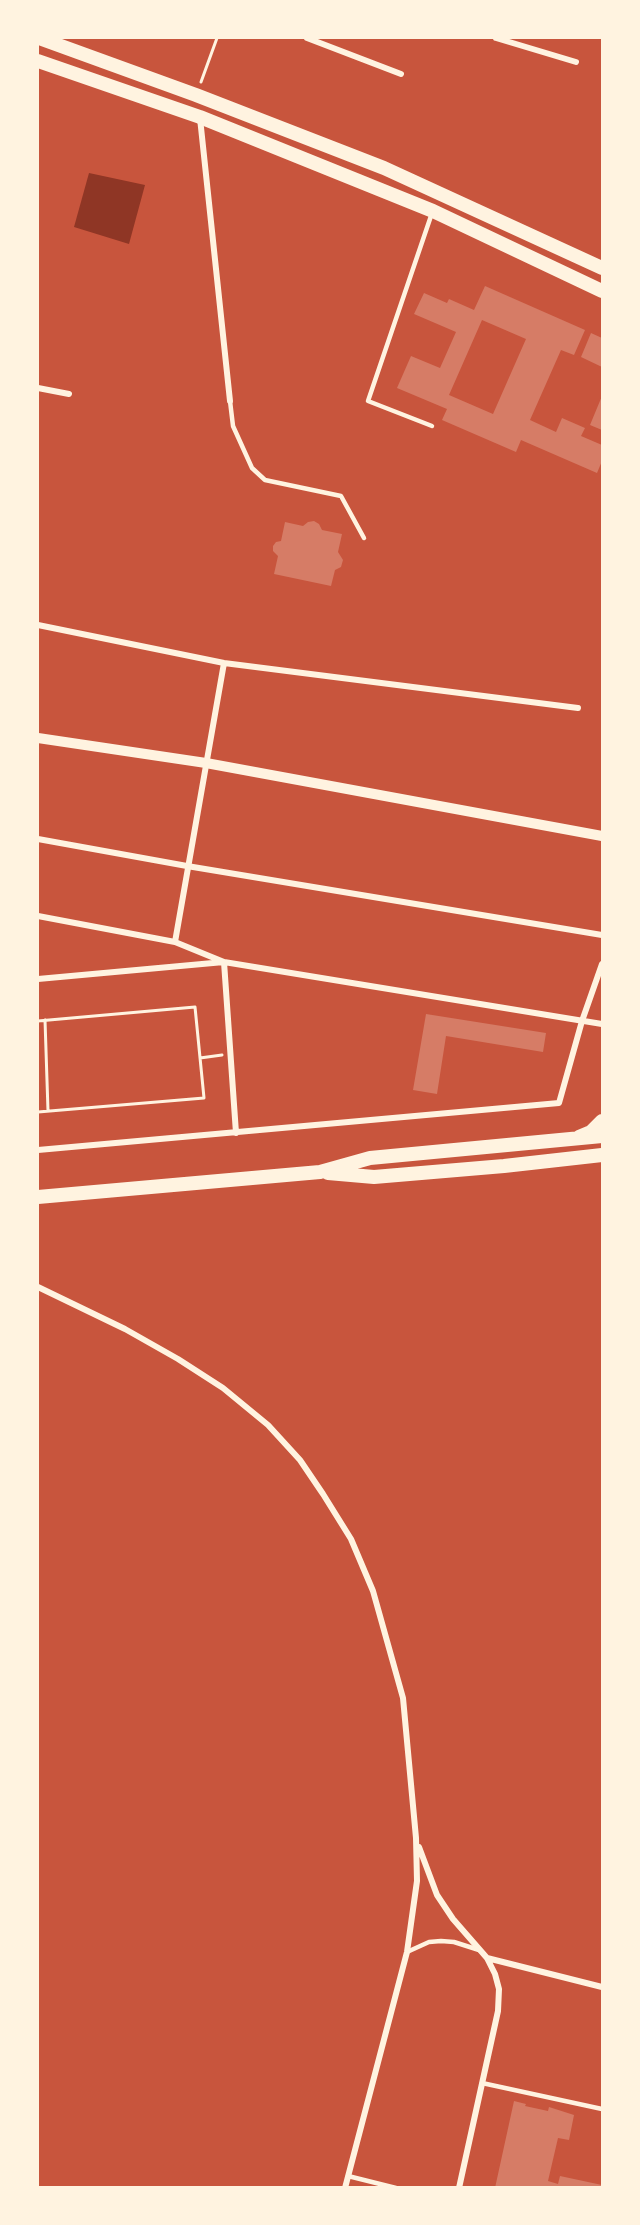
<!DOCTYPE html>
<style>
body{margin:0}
#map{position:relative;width:640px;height:2225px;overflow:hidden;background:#c8553d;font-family:"Noto Sans",sans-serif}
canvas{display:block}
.frame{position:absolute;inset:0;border:39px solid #fff3e0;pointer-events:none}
</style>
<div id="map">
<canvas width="640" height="2225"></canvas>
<div class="frame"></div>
</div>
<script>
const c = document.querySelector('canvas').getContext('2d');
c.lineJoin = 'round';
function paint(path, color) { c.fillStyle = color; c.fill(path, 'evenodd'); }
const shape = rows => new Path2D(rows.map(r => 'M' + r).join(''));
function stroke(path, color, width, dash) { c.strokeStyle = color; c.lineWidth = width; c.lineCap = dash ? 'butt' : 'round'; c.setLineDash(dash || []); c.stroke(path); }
const water = shape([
 [89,173,145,185,129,244,74,227]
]);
const building = shape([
 [485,286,585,330,574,355,561,350,530,420,556,432,562,418,585,428,581,436,602,445,602,461,597,473,521,440,516,452,442,420,447,409,397,388,411,356,440,368,456,332,414,314,424,293,447,303,449,299,474,310],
 [482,320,526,339,493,414,449,395],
 [591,333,602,338,602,367,581,357],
 [602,396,602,430,590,425],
 [314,521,319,524,322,530,342,534,338,552,343,560,341,567,335,570,331,586,274,574,278,556,273,551,273,546,276,542,281,541,285,522,303,526,308,522],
 [426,1014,546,1033,543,1052,446,1036,437,1094,413,1090],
 [514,2101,526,2104,525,2106,548,2111,549,2107,574,2115,569,2140,558,2138,548,2181,558,2184,560,2176,602,2185,602,2188,495,2188]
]);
const path = shape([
 [201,82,217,38],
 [45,1020,48,1111],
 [38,1021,195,1007,204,1098,38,1112],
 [200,1058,222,1055]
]);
const service = shape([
 [230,401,233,426,252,468,265,480,341,496,364,538],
 [432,426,368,401,432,213],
 [407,1952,429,1942,441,1941,454,1942,479,1950],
 [482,2083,602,2109],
 [348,2176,396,2188]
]);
const minor = shape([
 [307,38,401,74],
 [496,38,576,62],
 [200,118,230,401],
 [38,388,69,394],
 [38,625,224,663,578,708],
 [38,839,187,866,602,935],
 [38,916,175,942,224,962,602,1024],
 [175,942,224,663],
 [38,979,224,962,236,1133],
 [38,1150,559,1103,582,1021,602,964],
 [38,1287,125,1329,178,1359,223,1388,268,1425,300,1460,323,1494,351,1539,373,1591,403,1698,416,1838,417,1881,407,1952,345,2188],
 [419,1847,437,1895,453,1919,487,1958,495,1974,499,1989,498,2011,459,2188],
 [487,1958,602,1987]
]);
const tertiary = shape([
 [38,738,206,763,602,836]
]);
const primary = shape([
 [39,38,196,95,384,168,602,268],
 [38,61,200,117,433,211,602,291],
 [579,1137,591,1132,602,1121],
 [328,1173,374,1177,504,1166,602,1155],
 [38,1197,320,1172,370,1158,602,1136]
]);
paint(water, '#8f3625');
paint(building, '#d67c66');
stroke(path, '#fff3e0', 3);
stroke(service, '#fff3e0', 4.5);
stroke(minor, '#fff3e0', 6);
stroke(tertiary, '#fff3e0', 10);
stroke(primary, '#fff3e0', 14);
</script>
